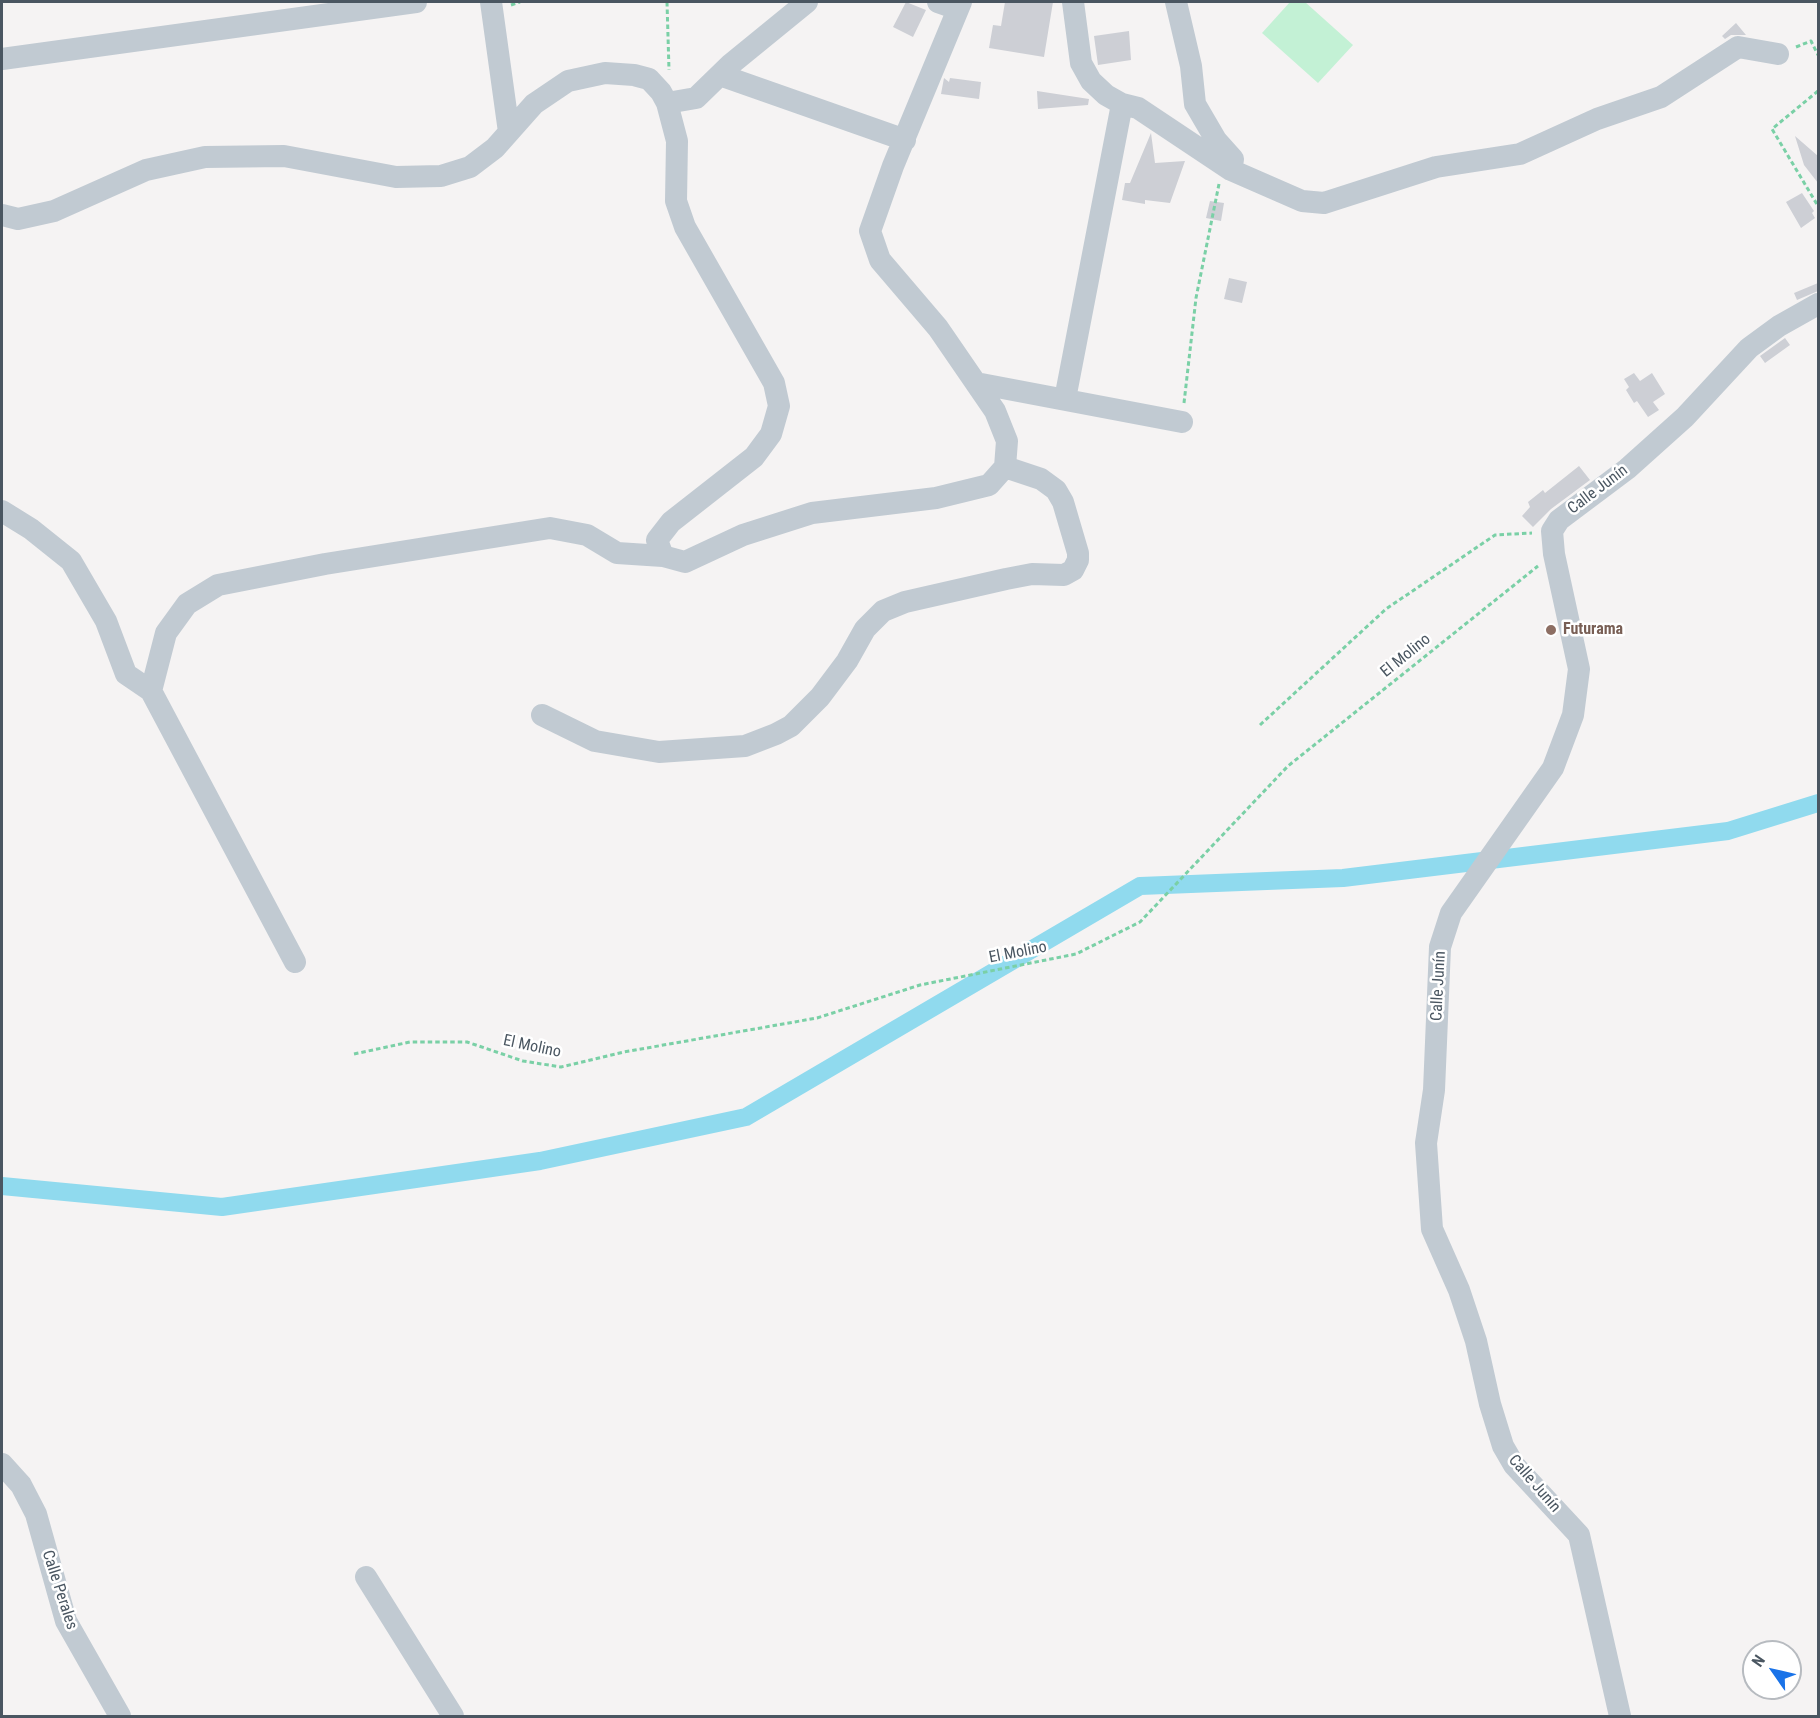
<!DOCTYPE html>
<meta charset="utf-8">
<style>
body{margin:0}
#map{position:relative;width:1820px;height:1718px;overflow:hidden;background:#f5f3f3;font-family:"Roboto Condensed",sans-serif}
canvas{display:block}
.frame{position:absolute;inset:0;border:3px solid #4a5661;pointer-events:none}
.north{position:absolute;left:1742px;top:1640px;width:60px;height:60px;box-sizing:border-box;background:#fff;border:2px solid #b7bbc0;border-radius:50%;rotate:304deg;font-size:16px;font-weight:700;line-height:24px;text-align:center;color:#4a5661}
.north::after{content:'';display:block;margin:auto;width:21px;height:27px;background:#1a73e8;clip-path:polygon(50% 0,100% 100%,50% 72%,0 100%)}
</style>
<div id="map">
<canvas width="1820" height="1718"></canvas>
<div class="frame"></div>
<div class="north">N</div>
</div>
<script>
const c = document.querySelector('canvas').getContext('2d');
c.lineJoin = 'round';
function paint(path, color) { c.fillStyle = color; c.fill(path, 'evenodd'); }
const shape = rows => new Path2D(rows.map(r => 'M' + r).join(''));
function stroke(path, color, width, dash) { c.strokeStyle = color; c.lineWidth = width; c.lineCap = dash ? 'butt' : 'round'; c.setLineDash(dash || []); c.stroke(path); }
function drawText(font, color, halo, rows, align = 'center') {
  c.font = font + ' "Roboto Condensed",sans-serif'; c.lineWidth = 5; c.setLineDash([]); c.textBaseline = 'middle'; c.strokeStyle = halo; c.fillStyle = color; for (const [text, x, y, turn = 0] of rows) {
    c.save(); c.translate(x, y); c.rotate((+turn || 0) * Math.PI / 180); c.textAlign = isNaN(turn) ? turn : align; if (halo) c.strokeText(text, 0, 0); c.fillText(text, 0, 0); c.restore();
  }
}
const green = shape([
 [1290,2,1305,2,1353,45,1318,83,1262,33]
]);
const canal = shape([
 [2,1186,222,1207,540,1161,746,1117,1140,886,1343,878,1728,831,1818,803]
]);
const building = shape([
 [906,2,926,10,913,37,893,27],
 [1005,2,1053,2,1044,57,989,48,993,25,1001,26],
 [1736,23,1746,35,1731,35,1725,39,1722,36],
 [1129,31,1131,60,1098,65,1094,36],
 [944,78,949,82,950,78,981,82,979,99,941,94],
 [1037,91,1089,99,1088,105,1038,109],
 [1151,133,1155,163,1185,161,1170,203,1145,200,1145,204,1122,200,1125,183,1130,183],
 [1795,136,1818,156,1818,183,1804,165],
 [1802,193,1814,211,1812,213,1815,218,1801,228,1786,202],
 [1210,201,1224,203,1221,221,1206,218],
 [1229,278,1247,282,1242,303,1224,299],
 [1818,283,1818,291,1797,300,1794,293],
 [1785,338,1790,345,1765,363,1760,356],
 [1634,373,1640,381,1652,373,1665,394,1653,402,1659,410,1648,417,1637,401,1634,403,1626,390,1629,387,1624,379],
 [1579,466,1590,480,1551,509,1533,527,1522,516,1530,507,1528,502,1543,490,1545,493]
]);
const path = shape([
 [667,2,669,70],
 [511,5,520,2],
 [1796,47,1811,41,1818,55],
 [1818,91,1772,129,1818,206],
 [1184,403,1196,298,1219,184],
 [1260,725,1386,609,1495,535,1532,533],
 [354,1054,410,1042,467,1042,523,1061,561,1067,624,1052,817,1018,920,985,1076,954,1140,922,1288,766,1538,566]
]);
const minor = shape([
 [491,2,509,132],
 [938,2,958,9],
 [1073,2,1081,63,1091,81,1106,95,1122,104,1138,108,1231,170,1302,201,1324,203,1436,167,1520,154,1597,119,1661,97,1738,47,1778,54],
 [1176,2,1191,66,1195,104,1216,140,1233,159,1232,166],
 [2,59,416,2],
 [720,75,905,140],
 [667,103,696,98,731,64,807,2],
 [2,215,18,219,54,211,146,170,205,157,284,156,396,177,441,176,470,167,495,148,534,104,568,81,605,73,634,75,649,79,661,92,667,103,677,141,676,201,685,227,774,383,779,406,771,434,754,457,671,522,657,540,663,556,685,562,743,535,812,513,936,498,989,485,1005,467,1007,441,995,411,938,328,880,260,870,231,893,166,961,2],
 [976,383,1182,422],
 [1065,399,1122,104],
 [2,511,31,529,71,561,106,621,126,674,151,691,295,962],
 [151,691,166,633,187,604,218,585,325,564,550,528,587,535,617,553,663,556],
 [542,715,595,741,659,752,745,746,776,734,791,726,820,697,847,661,865,629,883,611,905,602,1006,579,1032,574,1064,575,1073,570,1078,560,1078,553,1063,502,1056,490,1041,479,1005,467],
 [2,1464,21,1485,36,1514,66,1621,120,1716],
 [366,1577,453,1716],
 [1620,1716,1579,1535,1514,1465,1503,1446,1490,1404,1476,1341,1459,1290,1432,1229,1426,1143,1434,1090,1440,947,1451,913,1553,768,1573,715,1579,669,1554,554,1552,531,1559,520,1627,469,1685,417,1749,348,1779,326,1818,304]
]);
const markers = [
 [1551,630,6,"#8d6e63"]
];
const streetNames = [
 ["Calle Junín",1598,490,-37],
 ["El Molino",1406,656,-39],
 ["El Molino",1018,953,-11],
 ["Calle Junín",1439,986,-87],
 ["El Molino",532,1047,12],
 ["Calle Junín",1534,1484,49],
 ["Calle Perales",59,1590,72]
];
const educationNames = [
 ["Futurama",1563,630]
];
paint(green, '#c3f1d5');
stroke(canal, '#90daee', 18);
paint(building, '#cdcfd5');
stroke(path, '#7ad0a6', 3, [4.5, 3]);
stroke(minor, '#c1cad2', 22);
for (const [x, y, r, color] of markers) { const dot = new Path2D(); dot.arc(x, y, r, 0, 2 * Math.PI); c.fillStyle = color; c.fill(dot); stroke(dot, '#fff', 2); }
drawText('16px', '#4a5661', '#fff', streetNames);
drawText('bold 16px', '#785e54', '#fff', educationNames, 'left');
</script>
